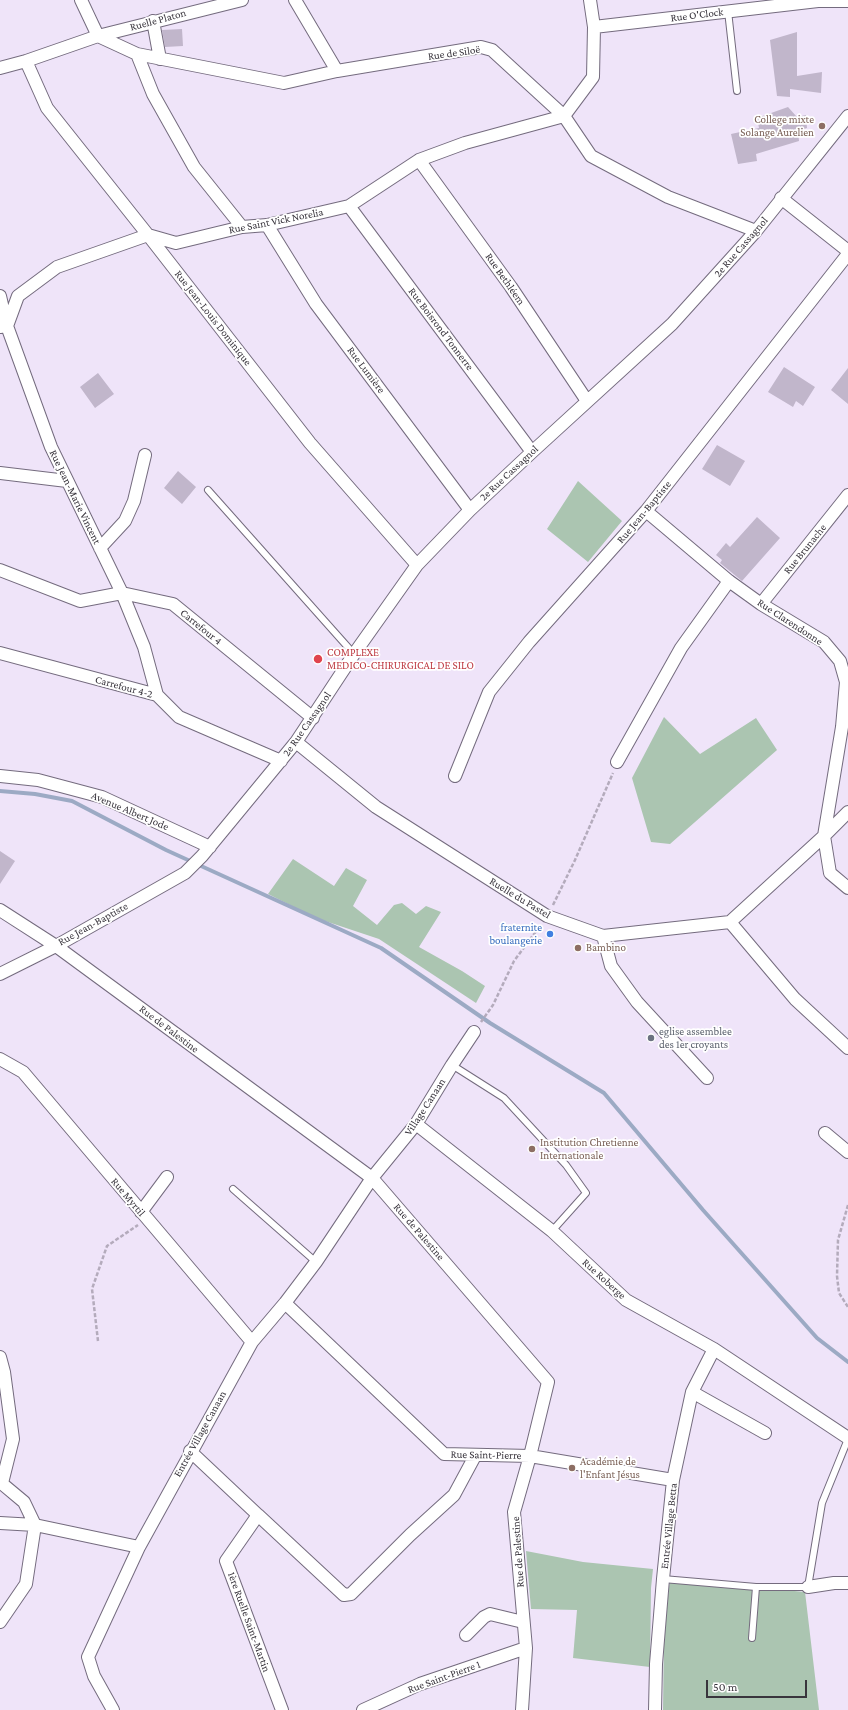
<!DOCTYPE html>
<meta charset="utf-8">
<style>
body{margin:0}
#map{position:relative;width:848px;height:1710px;overflow:hidden;background:#efe4f9;font-family:"Crimson Pro",serif}
canvas{display:block}
.scale{position:absolute;left:706px;top:1680px;width:101px;height:18px;box-sizing:border-box;border:2px solid #39353d;border-top:0;padding-left:5px;font-size:12px;line-height:14px;white-space:nowrap;color:#39353d;-webkit-text-stroke:3px #fff;paint-order:stroke}
</style>
<div id="map">
<canvas width="848" height="1710"></canvas>
<div class="scale">50 m</div>
</div>
<script>
const c = document.querySelector('canvas').getContext('2d');
c.lineJoin = 'round';
function paint(path, color) { c.fillStyle = color; c.fill(path, 'evenodd'); }
const shape = rows => new Path2D(rows.map(r => 'M' + r).join(''));
function stroke(path, color, width, dash) { c.strokeStyle = color; c.lineWidth = width; c.lineCap = dash ? 'butt' : 'round'; c.setLineDash(dash || []); c.stroke(path); }
function drawText(font, color, halo, rows, align = 'center') {
  c.font = font + ' "Crimson Pro",serif'; c.lineWidth = 3.5; c.setLineDash([]); c.textBaseline = 'middle'; c.strokeStyle = halo; c.fillStyle = color; for (const [text, x, y, turn = 0] of rows) {
    c.save(); c.translate(x, y); c.rotate((+turn || 0) * Math.PI / 180); c.textAlign = isNaN(turn) ? turn : align; if (halo) c.strokeText(text, 0, 0); c.fillText(text, 0, 0); c.restore();
  }
}
const green = shape([
 [578,481,622,521,588,562,547,529],
 [664,717,700,754,756,718,777,750,670,844,651,842,632,778],
 [293,859,334,886,346,868,367,880,353,906,377,925,394,905,402,903,416,914,426,906,441,912,419,947,462,971,485,986,476,1003,379,939,316,918,268,894],
 [526,1551,583,1562,653,1569,651,1588,650,1667,573,1658,577,1610,531,1609],
 [670,1579,805,1592,819,1710,663,1710,664,1631]
]);
const stream = shape([
 [0,791,35,794,72,801,166,850,381,948,490,1023,604,1093,703,1210,817,1338,848,1362]
]);
const building = shape([
 [182,29,183,46,165,47,162,30],
 [797,32,797,76,822,72,821,93,790,89,790,97,777,96,770,40],
 [788,107,797,117,806,115,807,128,798,131,799,141,756,154,757,161,738,164,731,134,759,128,757,118],
 [784,367,815,387,803,406,796,401,793,407,768,392],
 [848,368,848,404,831,390],
 [98,373,114,394,95,408,80,387],
 [717,445,745,461,730,486,702,469],
 [178,471,196,487,182,504,164,488],
 [757,517,780,538,742,581,720,563,722,560,716,555,726,543,730,547],
 [0,851,15,861,0,884]
]);
const path = shape([
 [553,905,575,860,613,773],
 [481,1022,493,1005,514,961,540,926],
 [848,1205,838,1240,837,1276,839,1293,848,1307],
 [98,1341,92,1289,107,1246,138,1225]
]);
const service = shape([
 [728,11,737,91],
 [208,490,354,654],
 [452,1065,504,1098,566,1165,586,1193,552,1231],
 [233,1189,316,1262],
 [663,1579,756,1587,808,1587,822,1503,848,1439],
 [752,1638,756,1587]
]);
const minor = shape([
 [81,0,98,36],
 [295,0,337,71],
 [153,21,160,59],
 [594,27,818,1,848,1],
 [98,36,137,54,284,83,337,71,481,47,492,50,564,116,591,156,668,197,756,231],
 [137,54,153,94,194,167,242,227],
 [26,61,47,108,148,235,310,443,417,565],
 [0,68,26,61,98,36,242,0],
 [419,160,511,287,587,401],
 [781,198,848,251],
 [349,206,532,452],
 [267,225,316,304,470,510],
 [0,296,7,326,51,447,122,593,144,647,157,695],
 [0,327,7,326,18,296,57,267,148,235,176,243,242,227,267,225,349,206,419,160,465,143,564,116,593,77,594,27,590,0],
 [0,473,67,481],
 [646,511,729,581,761,604,824,642,840,661,846,682,842,727,824,836,830,873,848,888],
 [100,548,125,521,134,501,145,455],
 [0,570,80,601,122,593,173,604,313,718],
 [761,604,848,495],
 [0,653,157,695,179,717,281,761],
 [296,742,376,807,547,916,603,936,730,922,795,999,848,1048],
 [617,762,681,648,729,581],
 [0,776,38,780,102,797,210,847],
 [455,776,489,692,529,642,646,511,848,254],
 [0,910,56,946,372,1178,548,1382,530,1456,514,1512,526,1648,522,1710],
 [730,922,824,836,848,812],
 [603,936,611,966,637,1002,707,1078],
 [0,974,56,946,185,873,202,856,296,742,354,654,417,565,470,510,532,452,672,324,756,231,848,116],
 [0,1059,23,1072,252,1342],
 [416,1124,552,1231,626,1300,714,1349,848,1438],
 [825,1133,848,1152],
 [141,1212,167,1177],
 [285,1303,444,1454,530,1456,673,1480],
 [0,1357,4,1372,13,1439,2,1483],
 [692,1392,765,1433],
 [190,1451,258,1515,226,1561,282,1710],
 [0,1482,24,1502,35,1525,26,1584,0,1622],
 [258,1515,344,1595,351,1594,410,1535,454,1495,475,1456],
 [0,1523,35,1525,139,1547],
 [808,1587,834,1583,848,1583],
 [466,1635,484,1617,490,1614,523,1622],
 [113,1710,94,1676,88,1657,139,1547,252,1342,285,1303,316,1262,372,1178,416,1124,452,1065,474,1032],
 [363,1710,420,1684,526,1648],
 [655,1710,656,1664,663,1579,673,1480,692,1392,714,1349]
]);
const markers = [
 [822,126,4,"#8d6e63"],
 [318,659,5,"#e0444e"],
 [550,934,4,"#3f7fe0"],
 [578,948,4,"#8d6e63"],
 [651,1038,4,"#6b7280"],
 [532,1149,4,"#8d6e63"],
 [572,1468,4,"#8d6e63"]
];
const streetNames = [
 ["Rue O'Clock",697,15,-7],
 ["Ruelle Platon",158,20,-15],
 ["Rue de Siloë",454,53,-8],
 ["Rue Saint Vick Norelia",276,221,-11],
 ["2e Rue Cassagnol",741,247,-49],
 ["Rue Bethléem",505,279,55],
 ["Rue Jean-Louis Dominique",213,318,52],
 ["Rue Boisrond Tonnerre",441,329,53],
 ["Rue Lumière",366,370,53],
 ["2e Rue Cassagnol",509,473,-43],
 ["Rue Jean-Marie Vincent",75,497,64],
 ["Rue Jean-Baptiste",644,512,-50],
 ["Rue Brunache",805,549,-51],
 ["Rue Clarendonne",790,622,33],
 ["Carrefour 4",201,627,39],
 ["Carrefour 4-2",124,687,15],
 ["2e Rue Cassagnol",307,724,-55],
 ["Avenue Albert Jode",130,811,23],
 ["Ruelle du Pastel",520,898,31],
 ["Rue Jean-Baptiste",93,924,-29],
 ["Rue de Palestine",169,1029,37],
 ["Village Canaan",425,1107,-57],
 ["Rue Myrtil",128,1197,50],
 ["Rue de Palestine",419,1232,49],
 ["Rue Roberge",604,1279,42],
 ["Entrée Village Canaan",200,1434,-61],
 ["Rue Saint-Pierre",486,1455,1],
 ["Entrée Village Betta",669,1526,-84],
 ["Rue de Palestine",518,1552,-94],
 ["1ère Ruelle Saint-Martin",249,1622,70],
 ["Rue Saint-Pierre 1",444,1677,-20]
];
const educationNames = [
 ["College mixte",814,120,"right"],
 ["Solange Aurelien",814,133,"right"],
 ["Bambino",586,948],
 ["Institution Chretienne",540,1143],
 ["Internationale",540,1156],
 ["Académie de",580,1462],
 ["l'Enfant Jésus",580,1475]
];
const healthNames = [
 ["COMPLEXE",327,653],
 ["MEDICO-CHIRURGICAL DE SILO",327,666]
];
const shopNames = [
 ["fraternite",542,928],
 ["boulangerie",542,941]
];
const worshipNames = [
 ["eglise assemblee",659,1032],
 ["des 1er croyants",659,1045]
];
paint(green, '#abc5b1');
stroke(stream, '#9caac4', 4);
paint(building, '#c1b6cb');
stroke(service, '#746b7e', 8);
stroke(minor, '#746b7e', 14);
stroke(path, '#b4abbc', 2.5, [4, 2]);
stroke(service, '#fff', 6);
stroke(minor, '#fff', 12);
for (const [x, y, r, color] of markers) { const dot = new Path2D(); dot.arc(x, y, r, 0, 2 * Math.PI); c.fillStyle = color; c.fill(dot); stroke(dot, '#fff', 1.5); }
drawText('11px', '#39353d', '#fff', streetNames);
drawText('11px', '#785e54', '#fff', educationNames, 'left');
drawText('11px', '#be3a42', '#fff', healthNames, 'left');
drawText('11px', '#366cbe', '#fff', shopNames, 'right');
drawText('11px', '#5b616d', '#fff', worshipNames, 'left');
</script>
